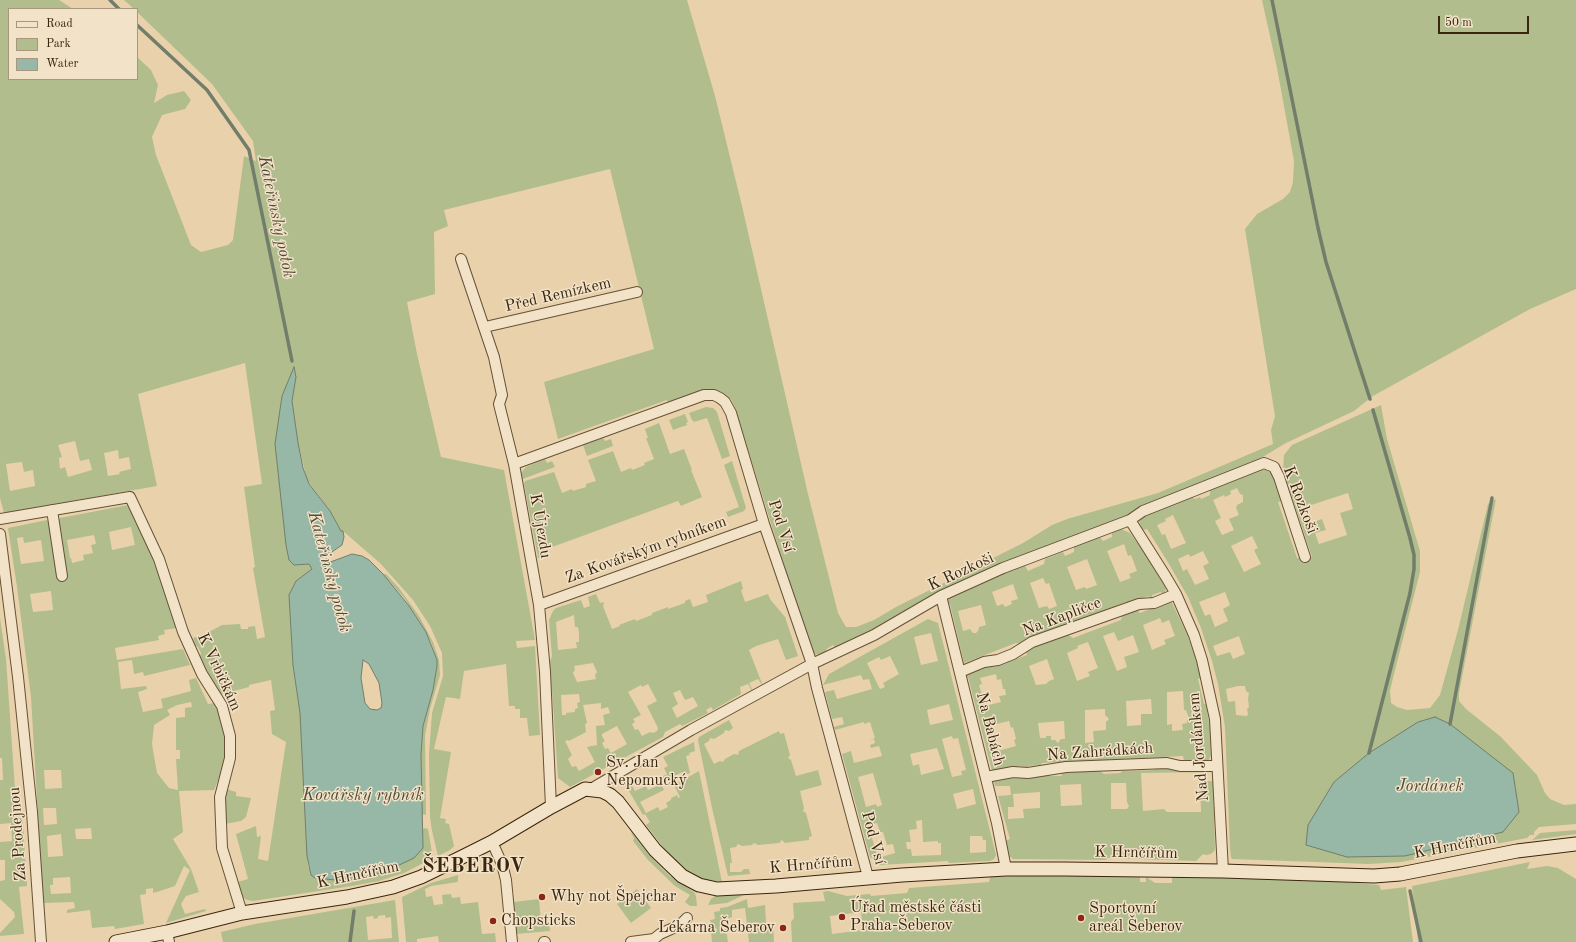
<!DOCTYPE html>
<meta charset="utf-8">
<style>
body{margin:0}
#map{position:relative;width:1576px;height:942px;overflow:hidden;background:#e9d2ab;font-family:"Old Standard TT",serif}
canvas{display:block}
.legend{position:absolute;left:8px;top:8px;width:130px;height:72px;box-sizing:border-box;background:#f1e2c8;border:1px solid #a8977e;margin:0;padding:5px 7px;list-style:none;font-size:12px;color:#3a260f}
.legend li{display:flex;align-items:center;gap:8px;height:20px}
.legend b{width:20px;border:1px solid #a8977e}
.scale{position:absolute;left:1438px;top:16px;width:91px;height:18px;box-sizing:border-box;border:2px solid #3a260f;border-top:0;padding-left:5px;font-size:12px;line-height:14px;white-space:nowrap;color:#3a260f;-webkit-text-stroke:3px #f1e2c8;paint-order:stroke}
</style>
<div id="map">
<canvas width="1576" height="942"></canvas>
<ul class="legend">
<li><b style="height:5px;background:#f1e2c8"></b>Road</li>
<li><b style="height:11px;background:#b1bd8d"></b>Park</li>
<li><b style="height:11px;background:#97b8a7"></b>Water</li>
</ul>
<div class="scale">50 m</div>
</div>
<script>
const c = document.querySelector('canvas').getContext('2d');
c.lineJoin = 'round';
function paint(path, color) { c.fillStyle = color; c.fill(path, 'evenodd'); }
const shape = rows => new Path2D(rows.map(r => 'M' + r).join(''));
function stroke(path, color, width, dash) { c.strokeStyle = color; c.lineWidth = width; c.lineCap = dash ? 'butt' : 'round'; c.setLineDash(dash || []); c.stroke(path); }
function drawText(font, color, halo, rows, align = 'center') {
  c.font = font + ' "Old Standard TT",serif'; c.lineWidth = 3; c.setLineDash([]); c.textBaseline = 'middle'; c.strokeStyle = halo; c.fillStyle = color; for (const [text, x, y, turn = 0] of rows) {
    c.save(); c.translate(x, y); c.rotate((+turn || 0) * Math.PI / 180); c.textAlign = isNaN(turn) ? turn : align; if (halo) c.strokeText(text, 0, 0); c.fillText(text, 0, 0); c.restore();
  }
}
const green = shape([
 [0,0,59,0,73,9,9,9,9,79,137,79,137,57,151,70,158,85,154,103,167,95,184,91,191,100,185,109,162,115,152,137,156,155,191,245,201,252,228,245,233,240,244,156,256,161,253,141,212,84,137,12,137,9,134,9,124,0,687,0,715,96,742,206,808,494,838,613,846,627,856,627,874,620,896,607,1023,543,1052,525,1067,519,1158,493,1273,444,1271,430,1275,416,1245,229,1257,214,1283,199,1290,192,1293,182,1294,161,1277,68,1262,0,1576,0,1576,289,1530,309,1373,396,1354,411,1286,443,1251,464,1141,508,1108,525,925,600,843,646,842,645,835,648,833,645,828,648,826,650,827,652,822,655,815,654,810,648,735,408,731,399,725,394,716,390,705,390,668,403,667,400,558,439,544,382,654,349,610,169,444,210,448,226,434,232,435,294,407,302,417,354,441,457,504,470,535,640,516,641,517,648,535,646,540,735,529,736,527,718,520,718,520,709,515,709,515,706,509,706,506,664,464,671,460,699,446,697,434,749,451,752,440,818,446,819,445,823,449,824,454,846,450,850,438,856,432,831,430,817,429,754,432,713,443,676,442,653,430,626,413,600,381,564,343,531,341,531,330,511,307,480,298,443,292,401,296,377,294,368,293,368,293,372,282,396,279,416,277,463,289,560,294,565,309,564,312,569,296,581,289,595,293,665,300,713,308,865,311,875,346,881,380,873,395,867,423,848,423,829,425,828,428,829,433,858,404,873,379,881,352,886,253,901,247,900,242,897,238,882,248,879,236,834,256,826,257,837,261,836,258,859,268,861,286,742,272,734,270,711,275,710,271,680,249,685,249,687,219,695,200,656,201,653,198,647,195,645,193,638,207,633,222,625,240,624,241,629,248,629,248,627,255,626,257,639,265,637,253,568,255,567,244,487,262,484,245,363,138,394,157,486,4,513,0,498],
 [75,441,80,461,89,459,92,470,68,477,65,467,60,469,59,458,62,457,58,445],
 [118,450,119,459,129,457,131,469,119,472,120,474,108,476,104,453],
 [22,462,24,472,33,470,35,486,10,491,6,464],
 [1381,405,1387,439,1420,551,1420,572,1393,678,1390,691,1391,703,1397,707,1407,710,1430,708,1440,695,1458,630,1488,504,1496,499,1459,693,1459,701,1466,709,1501,737,1537,775,1545,793,1550,799,1564,805,1576,804,1576,824,1539,827,1534,832,1534,835,1530,835,1527,838,1401,862,1369,864,1232,859,1231,857,1230,848,1225,727,1218,684,1212,661,1201,628,1188,597,1166,559,1147,529,1144,530,1141,528,1139,520,1140,518,1192,497,1195,499,1200,497,1201,499,1210,495,1210,488,1258,470,1266,470,1274,475,1282,501,1278,502,1297,558,1312,557,1283,470,1284,455,1292,445],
 [1237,488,1240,494,1243,495,1243,502,1237,505,1236,508,1239,515,1229,519,1234,530,1222,535,1215,521,1221,518,1213,500,1224,495,1225,497,1231,494,1230,491],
 [1348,493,1353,509,1340,513,1347,535,1319,544,1315,533,1326,530,1322,519,1305,525,1299,509],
 [1173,515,1186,543,1171,549,1165,534,1162,535,1157,525,1166,521,1165,519],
 [1252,536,1258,548,1254,550,1261,564,1244,572,1231,546],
 [1203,551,1209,563,1203,566,1209,579,1195,585,1187,569,1183,571,1178,559,1189,554,1190,557],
 [1225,592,1230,605,1223,609,1228,621,1215,627,1210,614,1205,616,1199,602],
 [1239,636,1245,654,1233,659,1230,652,1217,656,1213,646],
 [1238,686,1245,686,1246,691,1249,693,1248,699,1249,707,1247,709,1248,714,1247,716,1236,715,1235,701,1228,702,1226,689],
 [706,407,713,408,717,412,730,456,722,459,707,418,694,422,692,420,689,413],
 [685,414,688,422,686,423,687,425,673,430,669,420],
 [659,423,670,454,684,449,692,470,691,470,702,497,681,506,678,501,544,550,546,556,538,558,524,484,525,481,554,472,562,493,572,489,573,491,586,487,586,484,596,481,588,460,613,451,621,472,631,468,632,470,645,465,644,463,654,459,646,438,648,438,645,429],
 [603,438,605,441,611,439,613,446,587,456,583,445],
 [545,459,547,463,552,461,555,467,520,480,521,473,526,467],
 [732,461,746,508,744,511,728,517,726,512,739,507,724,465],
 [128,505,155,558,177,628,164,630,165,634,158,636,159,640,115,648,117,660,183,649,190,665,144,676,143,672,134,674,132,660,118,662,121,689,146,686,147,689,138,692,143,712,163,708,161,699,191,691,189,680,196,678,208,704,215,703,224,731,226,754,225,763,214,790,179,791,183,832,173,839,191,869,199,892,186,896,181,904,185,914,205,909,206,911,166,923,190,870,184,866,175,886,157,892,153,893,153,888,146,889,146,894,140,895,144,924,115,929,114,926,92,928,90,910,67,913,67,910,75,908,74,902,43,903,31,697,17,587,8,528,47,520,51,526,57,522,60,518],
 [131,527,135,545,112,550,109,532],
 [94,535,96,544,91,545,93,553,83,555,84,560,72,563,71,558,70,558,67,540],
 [23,537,24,543,41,540,44,561,21,564,17,538],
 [51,591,53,610,33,612,30,594],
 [191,702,192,707,185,708,185,717,176,718,176,750,180,750,180,759,176,759,178,790,169,788,157,773,152,744,154,725,170,715,167,710,177,705],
 [44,770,61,770,62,788,45,789],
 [43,808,56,808,57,824,44,825],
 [91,828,92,839,76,839,75,829],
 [61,834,63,856,48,857,47,836],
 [70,877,71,893,51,894,50,885,53,885,53,878],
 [1121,529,1130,533,1148,557,1164,585,1166,589,1164,594,1163,595,1161,592,1152,595,1153,599,1148,596,1129,603,1126,602,1021,644,1016,643,964,663,950,604,946,604,947,598,1024,564,1028,571,1044,564,1045,559,1063,552,1065,556,1074,552,1074,544,1099,536,1103,541,1112,537,1112,531],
 [1124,544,1128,556,1131,555,1137,571,1129,574,1131,578,1120,582,1107,551],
 [1087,559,1097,585,1086,589,1085,587,1076,590,1067,567],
 [1043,578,1046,584,1049,583,1057,606,1049,609,1047,606,1039,608,1030,583],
 [1013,584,1018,599,1011,601,1012,604,1005,607,1003,604,997,606,992,592],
 [981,605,986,625,979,627,978,631,976,633,973,633,970,629,963,631,958,611],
 [383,574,386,574,399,588,419,616,433,642,439,660,440,675,430,709,425,736,426,815,422,814,421,755,423,726,433,690,437,666,437,660,431,642,422,625,404,598],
 [741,581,743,589,741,590,745,602,768,594,770,599,785,617,798,656,786,660,778,639,756,646,749,650,763,686,758,679,749,683,753,691,752,691,748,684,740,687,741,694,713,710,711,707,706,710,708,713,682,726,680,724,665,732,663,737,570,787,558,778,552,690,551,682,550,682,549,665,552,656,549,620,553,611,556,608,581,600,584,608,590,606,588,597,596,594,600,603,604,602,603,606,612,629,620,626,619,625,635,619,636,621,652,615,652,613,668,607,668,609,685,603,685,601,690,599,693,607,708,602,706,595],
 [574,615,575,627,578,627,579,634,579,642,576,642,577,648,558,650,556,622],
 [593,663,597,672,595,675,596,679,577,682,573,673,575,670,574,666],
 [648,684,657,701,647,706,658,728,657,731,653,733,650,732,642,736,638,729,635,730,632,724,635,722,633,719,641,715,628,692,641,685,642,687],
 [680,690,685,700,693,697,698,706,677,718,672,708,678,704,673,693],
 [579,694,580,702,577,703,578,708,575,709,575,712,566,713,566,715,562,715,561,695],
 [601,703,601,709,608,707,610,713,603,715,605,725,596,726,597,745,587,747,595,762,579,771,576,766,572,767,568,759,572,755,565,741,568,740,569,741,586,732,585,724,587,723,583,705],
 [617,726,627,744,611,753,608,748,605,749,602,743,605,741,602,736,602,734],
 [1171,601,1187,634,1199,666,1201,678,1198,679,1204,704,1206,704,1210,728,1211,755,1209,760,1184,761,1183,756,1042,763,1039,768,1039,765,1028,766,1028,769,1021,766,992,771,968,677,965,678,968,671,994,665,995,667,1027,655,1026,652,1028,648,1067,634,1073,638,1121,620,1122,615,1137,610,1140,613],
 [1160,618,1162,623,1169,620,1175,636,1164,640,1166,644,1152,650,1143,625],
 [1114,632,1118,641,1133,635,1139,652,1124,657,1127,667,1117,671,1103,636],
 [1088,642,1098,668,1088,672,1090,676,1077,681,1067,653,1078,648,1077,646],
 [1047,659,1054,679,1049,681,1046,684,1036,685,1029,666],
 [996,674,997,680,1001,679,1003,689,1005,689,1006,695,999,696,1001,702,985,706,979,685,982,684,980,678],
 [1183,691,1184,710,1186,710,1189,718,1187,720,1187,723,1182,724,1183,730,1172,731,1172,724,1167,725,1167,692],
 [1151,699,1152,714,1141,714,1141,725,1127,726,1126,701],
 [1105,709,1105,715,1109,719,1106,722,1106,730,1093,731,1094,742,1085,743,1085,710],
 [1009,721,1011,728,1013,727,1016,739,1014,740,1016,746,998,751,997,744,995,744,992,733,993,732,992,725],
 [1064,721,1065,739,1061,739,1058,743,1055,740,1051,740,1051,736,1046,736,1046,738,1040,738,1038,723],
 [0,618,6,659,15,789,22,808,27,886,19,887,24,934,0,936,0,933,15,917,14,912,0,899,0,881,5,880,5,860,0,860,0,842,12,841,11,823,0,824,0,780,3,780,2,758,0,758],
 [928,619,938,623,996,855,994,859,990,861,949,863,948,861,880,865,870,857,842,754,851,751,854,763,882,756,879,746,871,748,870,745,875,743,874,739,869,740,875,738,870,722,864,724,864,722,835,730,834,727,844,724,842,717,832,719,825,692,834,690,837,699,872,689,869,679,863,680,861,675,823,685,829,674],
 [931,633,938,661,921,665,914,637],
 [890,656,899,674,883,683,885,687,880,689,867,663,879,657,881,660],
 [949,704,953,720,930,725,927,710],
 [952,736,953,739,958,738,966,770,961,771,962,775,952,777,942,739],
 [937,748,944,769,921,775,919,764,913,766,910,754],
 [873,773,882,805,877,807,876,804,866,807,858,777],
 [973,789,976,804,957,809,953,794],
 [922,820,923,842,938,841,938,843,941,843,941,855,912,856,911,849,907,849,906,842,911,842,909,830,917,829,916,821],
 [877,823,880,832,883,832,887,845,893,844,895,853,878,858,871,835,868,835,865,826],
 [970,836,982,836,983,840,986,840,986,852,970,853],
 [729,720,733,728,729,731,725,730,724,733,714,739,710,738,709,741,704,744,714,764,720,761,723,762,725,759,734,754,738,755,739,751,779,731,780,734,784,733,790,755,788,758,791,760,796,776,818,770,822,785,800,791,804,808,803,811,806,813,812,836,809,837,809,840,785,843,782,840,779,843,758,845,754,843,752,845,742,846,738,844,736,847,730,848,732,863,730,863,730,872,741,872,744,869,749,869,750,874,728,876,712,808,698,740,699,737],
 [694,742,695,751,689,753,690,755,686,756,690,773,684,775,682,772,661,784,664,790,640,802,646,813,658,807,660,811,668,807,666,803,671,800,671,798,677,795,678,798,680,797,674,785,699,771,722,882,706,880,699,877,685,869,669,855,646,825,650,822,645,814,643,815,622,779,627,777,635,791,646,786,648,790,657,786,655,781,667,774,664,768,668,766,663,757],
 [1156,767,1171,768,1172,770,1208,770,1211,772,1141,773,1143,811,1164,809,1167,812,1201,812,1200,781,1213,781,1215,850,1211,854,1206,855,1203,854,1196,861,1107,858,1106,860,1013,859,1011,857,1009,858,1005,841,1010,839,998,796,1011,795,1010,786,995,786,994,782,996,780,1018,776,1020,778,1046,774,1049,776,1061,776,1064,771,1098,770,1104,774,1120,773,1123,771,1154,770],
 [1111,783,1126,783,1127,802,1129,806,1127,809,1111,809],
 [1081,784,1082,805,1061,806,1060,785],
 [1040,792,1040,808,1023,809,1024,818,1008,819,1008,807,1014,807,1013,794],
 [226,789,236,792,236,796,251,798,246,817,241,821,225,824,225,794],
 [1576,830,1576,834,1532,840,1540,833],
 [631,833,632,833,654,860,670,876,694,892,696,896,697,906,690,906,685,902,690,895,675,886,648,860,633,841,634,838],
 [1530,862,1527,869,1547,866,1558,868,1576,879,1576,942,1418,942,1412,886],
 [1066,874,1140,876,1140,882,1146,882,1146,877,1155,883,1172,883,1172,877,1295,878,1379,885,1381,890,1406,887,1413,942,792,942,791,922,794,918,793,903,825,901,823,892,828,891,847,896,870,894,871,896,907,893,909,888,989,882,990,877],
 [861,912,863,930,832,934,830,916],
 [458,875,458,882,431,886,425,889,426,897,432,896,434,905,443,904,442,895,451,894,452,898,460,897,461,904,478,902,482,934,495,933,496,942,439,942,438,936,417,939,417,942,406,942,402,897,431,883],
 [637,889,651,908,631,923,617,904],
 [746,894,727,903,708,905,711,899,715,896],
 [539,899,541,922,549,921,550,931,516,934,514,902],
 [747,899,748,908,765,905,766,923,773,923,774,942,749,942,745,908,732,910,732,917,720,921,721,929,726,929,728,942,712,942,710,920,715,919,714,912,720,911,720,908,727,907],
 [395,900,399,942,223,942,221,932,255,924],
 [385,915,386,918,391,917,392,938,368,940,366,917,373,916,374,919,378,918,378,916]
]);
const water = shape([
 [294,367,296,377,292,401,298,443,303,468,309,484,330,511,341,531,343,531,344,537,342,545,323,558,325,564,352,554,362,556,369,560,383,574,409,606,426,632,437,660,437,666,433,690,423,726,421,755,423,848,414,858,395,867,380,873,346,881,315,878,311,875,307,856,300,713,293,665,289,595,296,581,312,569,309,564,294,565,289,560,286,545,275,444,282,396,294,367],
 [363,660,369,664,379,683,382,703,381,708,377,710,370,709,365,703,361,678,363,660],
 [1435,717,1450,724,1513,773,1519,812,1503,832,1405,856,1347,857,1306,845,1308,825,1334,782,1369,753,1418,722,1435,717]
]);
const stream = shape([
 [110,0,119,9],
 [1272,0,1318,228,1326,262,1370,399],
 [137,25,207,90,249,150,292,361],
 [1450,724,1492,498],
 [1369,753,1410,593,1414,569,1414,555,1410,538,1373,410],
 [1410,891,1421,942],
 [350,942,354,911]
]);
const street = shape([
 [461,259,494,357,502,395,499,404,514,464,539,605,545,672,551,807],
 [485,327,637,292],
 [514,464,704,395,714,395,720,398,725,402,731,413,764,524,812,664,817,688,868,877],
 [52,510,62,576],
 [0,519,130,497,159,559,183,632,202,674,222,706,230,736,230,758,220,797,222,848,242,913],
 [1130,520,1166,577,1176,594,1194,635,1202,660,1215,719,1223,871],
 [0,534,18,677,32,812,41,942],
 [941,596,997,823,1006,869],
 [539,605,764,524],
 [960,672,984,662,998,660,1013,654,1032,642,1139,604,1154,603,1176,594],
 [986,777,1013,772,1028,773,1066,767,1167,763,1180,766,1217,766],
 [591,789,691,730,812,664,874,635,941,596,1003,568,1130,520,1143,511,1264,463,1274,467,1279,477,1305,557],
 [492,842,502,864,506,880,512,942],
 [167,932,169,942],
 [544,942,545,942],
 [631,942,654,939,660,934,680,925,687,918]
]);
const secondary = shape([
 [116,942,167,932,242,913,347,897,393,887,421,877,462,857,492,842,551,807,585,789,602,791,610,795,618,802,655,850,682,876,699,885,717,889,776,886,902,875,1006,869,1064,869,1223,871,1374,876,1400,874,1517,851,1576,844]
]);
const markers = [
 [598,772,4,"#8f2418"],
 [542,897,4,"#8f2418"],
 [842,917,4,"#8f2418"],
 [1081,918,4,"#8f2418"],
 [493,921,4,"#8f2418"],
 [783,928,4,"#8f2418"]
];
const streetNames = [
 ["Před Remízkem",558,295,-13],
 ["K Rozkoši",1300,500,69],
 ["K Újezdu",540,526,80],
 ["Pod Vsí",781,526,72],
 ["Za Kovářským rybníkem",646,550,-20],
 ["K Rozkoši",961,572,-25],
 ["Na Kapličce",1062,617,-21],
 ["K Vrbičkám",219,672,65],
 ["Na Babách",990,729,76],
 ["Nad Jordánkem",1199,747,-95],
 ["Na Zahrádkách",1100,752,-4],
 ["Za Prodejnou",18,834,-94],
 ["Pod Vsí",873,838,75],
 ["K Hrnčířům",1455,846,-11],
 ["K Hrnčířům",1136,853,1],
 ["K Hrnčířům",811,865,-5],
 ["K Hrnčířům",358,875,-12]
];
const poiNames = [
 ["Sv. Jan",606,763],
 ["Nepomucký",606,781],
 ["Why not Špejchar",550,897],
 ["Úřad městské části",850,908],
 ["Praha-Šeberov",850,926],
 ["Sportovní",1089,909],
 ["areál Šeberov",1089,927],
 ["Chopsticks",501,921],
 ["Lékárna Šeberov",775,928,"right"]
];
const waterNames = [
 ["Kateřinský potok",276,217,78],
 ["Kateřinský potok",329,572,75],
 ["Jordánek",1430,787],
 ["Kovářský rybník",363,796]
];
const districtNames = [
 ["ŠEBEROV",474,867]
];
paint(green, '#b1bd8d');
paint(water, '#97b8a7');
stroke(water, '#727e6a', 1);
stroke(stream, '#727e6a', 3.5);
stroke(street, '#665136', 12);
stroke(secondary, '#3a260f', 15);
stroke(street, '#f1e2c8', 10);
stroke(secondary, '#f1e2c8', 13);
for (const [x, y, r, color] of markers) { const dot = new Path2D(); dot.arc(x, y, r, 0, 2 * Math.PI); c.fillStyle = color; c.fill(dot); stroke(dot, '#f1e2c8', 1.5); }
drawText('16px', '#3a260f', '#f1e2c8', streetNames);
drawText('16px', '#3a260f', '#f1e2c8', poiNames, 'left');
drawText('italic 17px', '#514a35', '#f1e2c8', waterNames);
c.letterSpacing = '1px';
drawText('bold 20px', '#3a260f', '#f1e2c8', districtNames);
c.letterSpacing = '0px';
</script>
